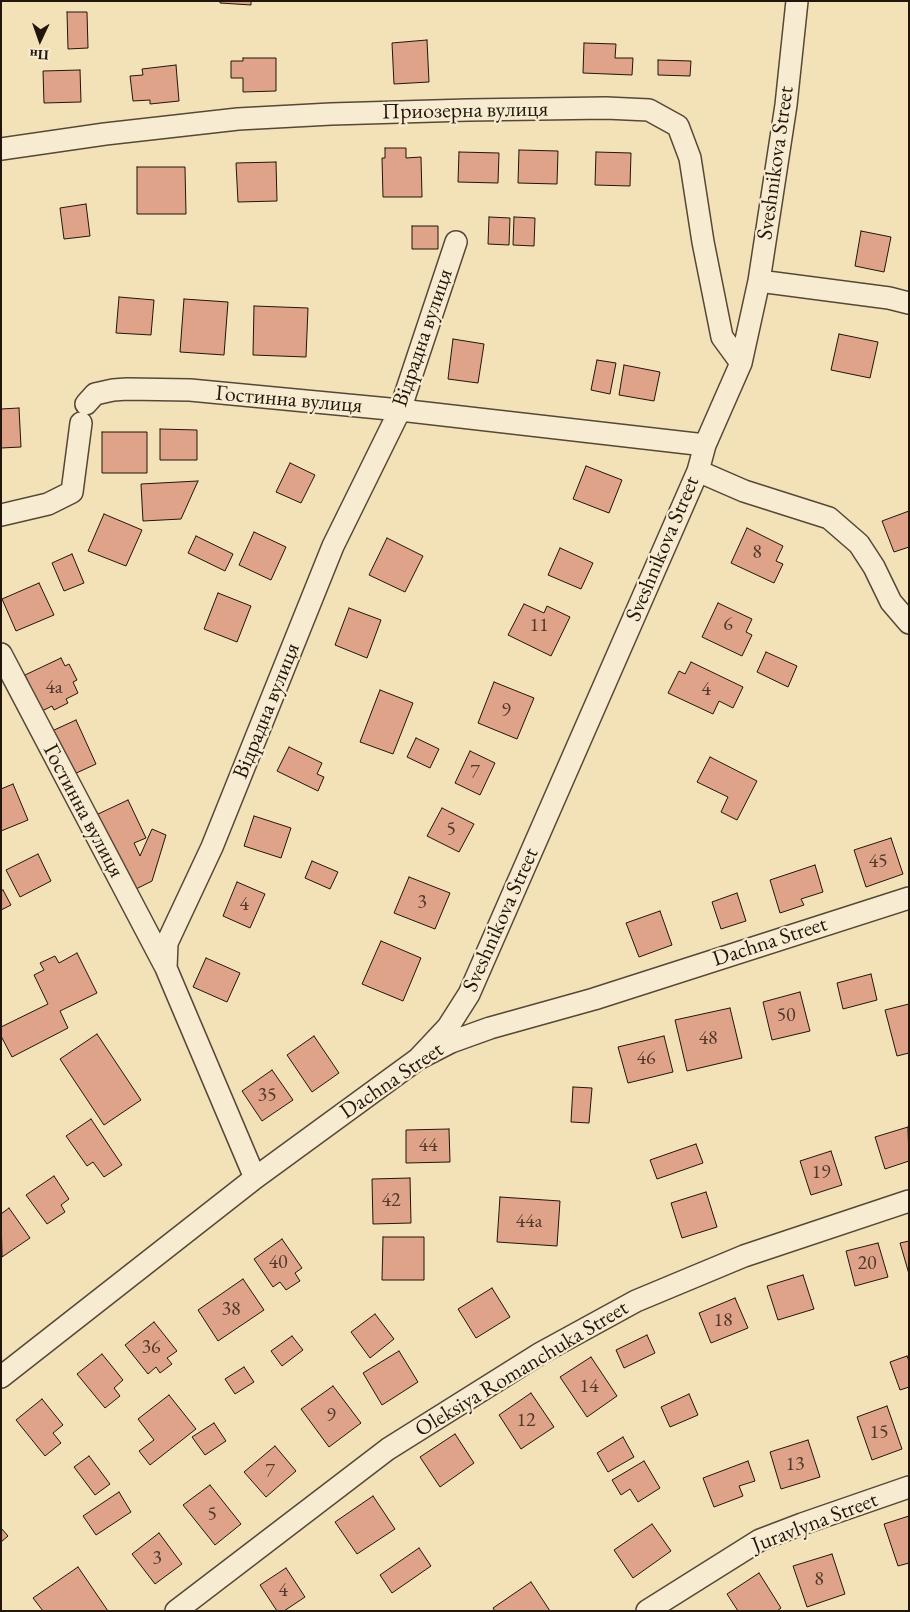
<!DOCTYPE html>
<meta charset="utf-8">
<style>
body{margin:0}
#map{position:relative;width:910px;height:1612px;overflow:hidden;background:#f3e1b8;font-family:"EB Garamond",serif}
canvas{display:block}
.frame{position:absolute;inset:0;border:2px solid #22150a;pointer-events:none}
.north{position:absolute;left:15px;top:15px;width:50px;height:50px;-webkit-text-stroke:4px #f7ecd1;paint-order:stroke;rotate:183deg;font-size:14px;font-weight:700;line-height:20px;text-align:center;color:#22150a}
.north::after{content:'';display:block;margin:auto;width:18px;height:22px;background:#22150a;clip-path:polygon(50% 0,100% 100%,50% 72%,0 100%)}
</style>
<div id="map">
<canvas width="910" height="1612"></canvas>
<div class="frame"></div>
<div class="north">Пн</div>
</div>
<script>
const c = document.querySelector('canvas').getContext('2d');
c.lineJoin = 'round';
function paint(path, color) { c.fillStyle = color; c.fill(path, 'evenodd'); }
const shape = rows => new Path2D(rows.map(r => 'M' + r).join(''));
function stroke(path, color, width, dash) { c.strokeStyle = color; c.lineWidth = width; c.lineCap = dash ? 'butt' : 'round'; c.setLineDash(dash || []); c.stroke(path); }
function drawText(font, color, halo, rows, align = 'center') {
  c.font = font + ' "EB Garamond",serif'; c.lineWidth = 4.5; c.setLineDash([]); c.textBaseline = 'middle'; c.strokeStyle = halo; c.fillStyle = color; for (const [text, x, y, turn = 0] of rows) {
    c.save(); c.translate(x, y); c.rotate((+turn || 0) * Math.PI / 180); c.textAlign = isNaN(turn) ? turn : align; if (halo) c.strokeText(text, 0, 0); c.fillText(text, 0, 0); c.restore();
  }
}
const building = shape([
 [220,1,251,1,251,5,220,3,220,1],
 [67,12,87,12,88,48,68,49,67,12],
 [427,40,429,82,394,84,392,43,427,40],
 [584,43,616,44,615,58,633,58,632,75,583,73,584,43],
 [243,58,276,58,276,91,243,92,243,78,231,78,231,61,243,61,243,58],
 [658,60,691,61,690,76,658,75,658,60],
 [176,65,179,101,150,104,150,100,133,101,130,76,143,75,142,69,176,65],
 [80,70,81,102,44,103,43,71,80,70],
 [385,148,406,148,406,158,421,157,422,197,383,197,382,158,385,158,385,148],
 [519,150,558,151,557,184,518,183,519,150],
 [459,152,499,153,498,183,458,182,459,152],
 [596,152,631,153,630,186,595,185,596,152],
 [276,162,277,201,238,202,236,163,276,162],
 [137,167,185,167,186,214,137,214,137,167],
 [86,204,90,236,64,239,60,208,86,204],
 [489,217,510,218,509,245,488,244,489,217],
 [514,217,535,218,534,246,513,245,514,217],
 [412,226,438,226,438,249,412,249,412,226],
 [861,231,891,237,884,272,855,266,861,231],
 [119,297,154,300,151,335,116,333,119,297],
 [184,299,228,302,224,355,180,352,184,299],
 [254,306,308,308,306,357,253,355,254,306],
 [839,334,878,342,870,378,831,370,839,334],
 [453,339,484,344,478,383,448,379,453,339],
 [597,360,616,363,610,394,591,390,597,360],
 [624,365,660,372,654,401,619,395,624,365],
 [19,408,21,447,1,448,1,409,19,408],
 [160,429,197,430,197,460,160,460,160,429],
 [102,432,147,432,147,473,102,473,102,432],
 [290,463,315,475,301,503,276,492,290,463],
 [586,466,622,480,609,513,573,499,586,466],
 [198,481,181,519,143,521,141,484,198,481],
 [909,511,909,547,894,552,882,521,909,511],
 [104,514,142,530,126,566,88,551,104,514],
 [747,528,783,546,776,561,783,564,774,583,731,563,747,528],
 [254,532,286,547,271,580,239,565,254,532],
 [196,536,233,554,225,571,188,553,196,536],
 [387,538,423,556,405,592,369,575,387,538],
 [560,548,593,563,581,589,548,575,560,548],
 [72,554,84,583,64,591,52,563,72,554],
 [39,583,54,615,16,631,2,599,39,583],
 [218,593,251,606,237,642,204,629,218,593],
 [718,603,752,619,746,632,752,635,742,656,702,637,718,603],
 [524,604,544,613,547,606,570,617,551,656,508,635,524,604],
 [349,608,381,620,367,658,335,645,349,608],
 [766,652,797,666,788,687,757,672,766,652],
 [61,658,65,666,69,664,77,680,73,682,78,693,66,699,68,703,54,710,52,706,42,711,25,675,61,658],
 [691,662,743,687,733,708,719,701,713,714,668,693,679,671,685,674,691,662],
 [494,682,534,698,517,739,478,723,494,682],
 [380,690,413,703,393,754,360,742,380,690],
 [76,720,96,764,72,775,52,731,76,720],
 [416,738,439,749,430,768,407,757,416,738],
 [289,747,322,763,317,774,324,777,318,791,277,771,289,747],
 [470,751,495,763,480,795,455,783,470,751],
 [710,757,757,781,737,820,721,812,728,797,697,782,710,757],
 [13,784,28,820,1,831,1,789,13,784],
 [128,800,146,838,134,843,140,856,152,829,166,835,152,881,132,891,96,815,128,800],
 [442,808,474,824,459,852,427,836,442,808],
 [254,816,291,828,281,858,244,846,254,816],
 [891,838,903,874,866,887,854,850,891,838],
 [38,854,51,881,20,897,6,870,38,854],
 [312,861,338,872,330,889,305,878,312,861],
 [815,865,823,892,801,899,804,905,780,913,770,880,815,865],
 [409,877,450,893,435,929,394,913,409,877],
 [237,882,265,894,250,928,223,916,237,882],
 [3,890,11,905,1,910,1,891,3,890],
 [737,893,746,921,721,929,712,902,737,893],
 [660,911,672,945,639,957,626,923,660,911],
 [381,941,421,958,403,1001,362,984,381,941],
 [77,953,97,993,60,1011,68,1028,12,1057,1,1036,1,1027,48,1004,34,975,44,970,40,963,55,956,59,963,77,953],
 [206,958,240,973,227,1002,193,987,206,958],
 [871,974,877,1000,843,1009,837,983,871,974],
 [800,992,810,1031,772,1040,763,1002,800,992],
 [909,1004,909,1053,897,1056,885,1010,909,1004],
 [730,1008,742,1058,687,1071,675,1020,730,1008],
 [97,1034,141,1100,104,1125,60,1059,97,1034],
 [314,1036,339,1073,312,1092,287,1055,314,1036],
 [664,1036,673,1072,628,1083,618,1047,664,1036],
 [272,1070,293,1100,262,1121,242,1091,272,1070],
 [573,1087,592,1088,589,1123,571,1122,573,1087],
 [91,1119,122,1165,104,1177,93,1162,87,1166,66,1136,91,1119],
 [908,1127,909,1161,885,1169,875,1137,908,1127],
 [449,1129,450,1162,406,1163,406,1130,449,1129],
 [696,1144,703,1163,657,1179,650,1160,696,1144],
 [831,1151,842,1185,811,1195,800,1161,831,1151],
 [54,1176,69,1199,61,1205,65,1212,47,1224,26,1195,54,1176],
 [410,1178,411,1223,373,1224,372,1179,410,1178],
 [706,1192,717,1227,682,1238,671,1203,706,1192],
 [500,1197,560,1201,557,1246,497,1242,500,1197],
 [9,1208,30,1238,2,1257,1,1214,9,1208],
 [383,1237,424,1237,424,1280,382,1280,383,1237],
 [282,1239,302,1268,295,1273,300,1281,286,1290,280,1282,273,1287,254,1259,282,1239],
 [909,1241,909,1274,900,1243,909,1241],
 [878,1243,888,1277,855,1286,846,1251,878,1243],
 [803,1275,814,1309,778,1320,767,1286,803,1275],
 [243,1279,264,1310,218,1341,198,1310,243,1279],
 [492,1288,510,1317,476,1338,458,1309,492,1288],
 [735,1298,748,1328,711,1343,699,1313,735,1298],
 [375,1314,394,1339,370,1358,351,1332,375,1314],
 [154,1322,177,1351,167,1358,172,1364,160,1373,156,1367,148,1374,125,1345,154,1322],
 [647,1335,655,1353,624,1368,616,1350,647,1335],
 [292,1336,303,1350,282,1366,271,1351,292,1336],
 [399,1351,418,1382,382,1405,363,1373,399,1351],
 [102,1354,123,1380,114,1388,120,1396,105,1408,77,1374,102,1354],
 [907,1356,909,1361,909,1387,900,1390,890,1362,907,1356],
 [591,1357,617,1396,587,1417,560,1377,591,1357],
 [244,1367,254,1382,235,1394,225,1379,244,1367],
 [333,1386,361,1423,329,1447,301,1409,333,1386],
 [531,1393,554,1427,521,1449,499,1415,531,1393],
 [689,1394,698,1415,670,1427,661,1407,689,1394],
 [169,1395,196,1429,150,1465,139,1451,154,1440,138,1419,169,1395],
 [42,1399,63,1425,53,1433,61,1443,45,1456,16,1420,42,1399],
 [887,1406,902,1449,872,1460,857,1417,887,1406],
 [214,1423,226,1441,205,1455,192,1437,214,1423],
 [455,1434,474,1463,440,1487,420,1457,455,1434],
 [623,1437,634,1457,608,1472,597,1453,623,1437],
 [808,1440,820,1477,781,1489,770,1452,808,1440],
 [275,1446,296,1471,266,1497,244,1472,275,1446],
 [89,1456,110,1484,95,1495,74,1467,89,1456],
 [644,1461,660,1488,638,1502,630,1489,621,1495,612,1480,644,1461],
 [748,1461,755,1481,739,1486,743,1496,714,1507,703,1478,748,1461],
 [210,1485,241,1524,215,1545,183,1505,210,1485],
 [119,1492,131,1512,96,1535,83,1516,119,1492],
 [373,1496,395,1529,357,1554,335,1522,373,1496],
 [909,1516,909,1563,898,1566,884,1524,909,1516],
 [652,1524,671,1551,633,1578,614,1550,652,1524],
 [1,1528,8,1536,1,1542,1,1528],
 [159,1533,182,1564,155,1584,132,1554,159,1533],
 [419,1548,431,1566,392,1593,380,1575,419,1548],
 [832,1554,845,1594,807,1607,793,1566,832,1554],
 [78,1567,108,1611,43,1611,33,1598,78,1567],
 [286,1568,305,1597,284,1611,277,1611,260,1585,286,1568],
 [759,1573,781,1608,777,1611,738,1611,727,1594,759,1573],
 [531,1582,550,1611,495,1611,493,1608,531,1582]
]);
const minor = shape([
 [1,149,105,134,238,119,331,114,468,110,606,108,649,110,678,126,690,158,703,242,722,337,741,363],
 [759,281,889,298,909,303],
 [86,404,95,394,113,390,127,389,190,390,400,410,705,445],
 [698,471,744,491,829,518,859,544,874,567,891,602,909,623],
 [1,515,48,504,72,492,81,423],
 [1,654,165,966],
 [418,1059,448,1027,469,994,698,471,705,445,741,363,759,281,786,105,797,1],
 [255,1178,166,968,167,943,212,847,333,546,400,410,456,242],
 [1,1377,255,1178,418,1059,451,1042,490,1028,594,999,909,898],
 [176,1611,388,1449,541,1353,636,1301,744,1256,909,1201],
 [647,1611,760,1540,802,1524,909,1487]
]);
const numberNames = [
 ["8",757,553],
 ["6",728,625],
 ["11",539,626],
 ["4а",54,688],
 ["4",706,690],
 ["9",506,711],
 ["7",475,773],
 ["5",451,830],
 ["45",878,862],
 ["3",422,903],
 ["4",244,905],
 ["50",786,1016],
 ["48",708,1039],
 ["46",646,1059],
 ["35",267,1096],
 ["44",428,1146],
 ["19",821,1173],
 ["42",391,1201],
 ["44а",529,1222],
 ["40",278,1263],
 ["20",867,1264],
 ["38",231,1310],
 ["18",723,1321],
 ["36",151,1348],
 ["14",589,1387],
 ["9",331,1416],
 ["12",526,1421],
 ["15",879,1433],
 ["13",795,1465],
 ["7",270,1472],
 ["5",212,1515],
 ["3",157,1559],
 ["8",819,1580],
 ["4",283,1591]
];
const streetNames = [
 ["Приозерна вулиця",465,111,-1],
 ["Sveshnikova Street",776,163,-82],
 ["Відрадна вулиця",423,338,-71],
 ["Гостинна вулиця",289,400,5],
 ["Sveshnikova Street",663,549,-67],
 ["Відрадна вулиця",267,711,-68],
 ["Гостинна вулиця",83,811,62],
 ["Sveshnikova Street",501,920,-66],
 ["Dachna Street",770,942,-18],
 ["Dachna Street",392,1081,-34],
 ["Oleksiya Romanchuka Street",522,1369,-31],
 ["Juravlyna Street",815,1523,-21]
];
paint(building, '#dfa389');
stroke(building, '#22150a', 1);
stroke(minor, '#564836', 24);
stroke(minor, '#f7ecd1', 21);
drawText('20px', '#51382a', null, numberNames);
drawText('22px', '#22150a', '#f7ecd1', streetNames);
</script>
